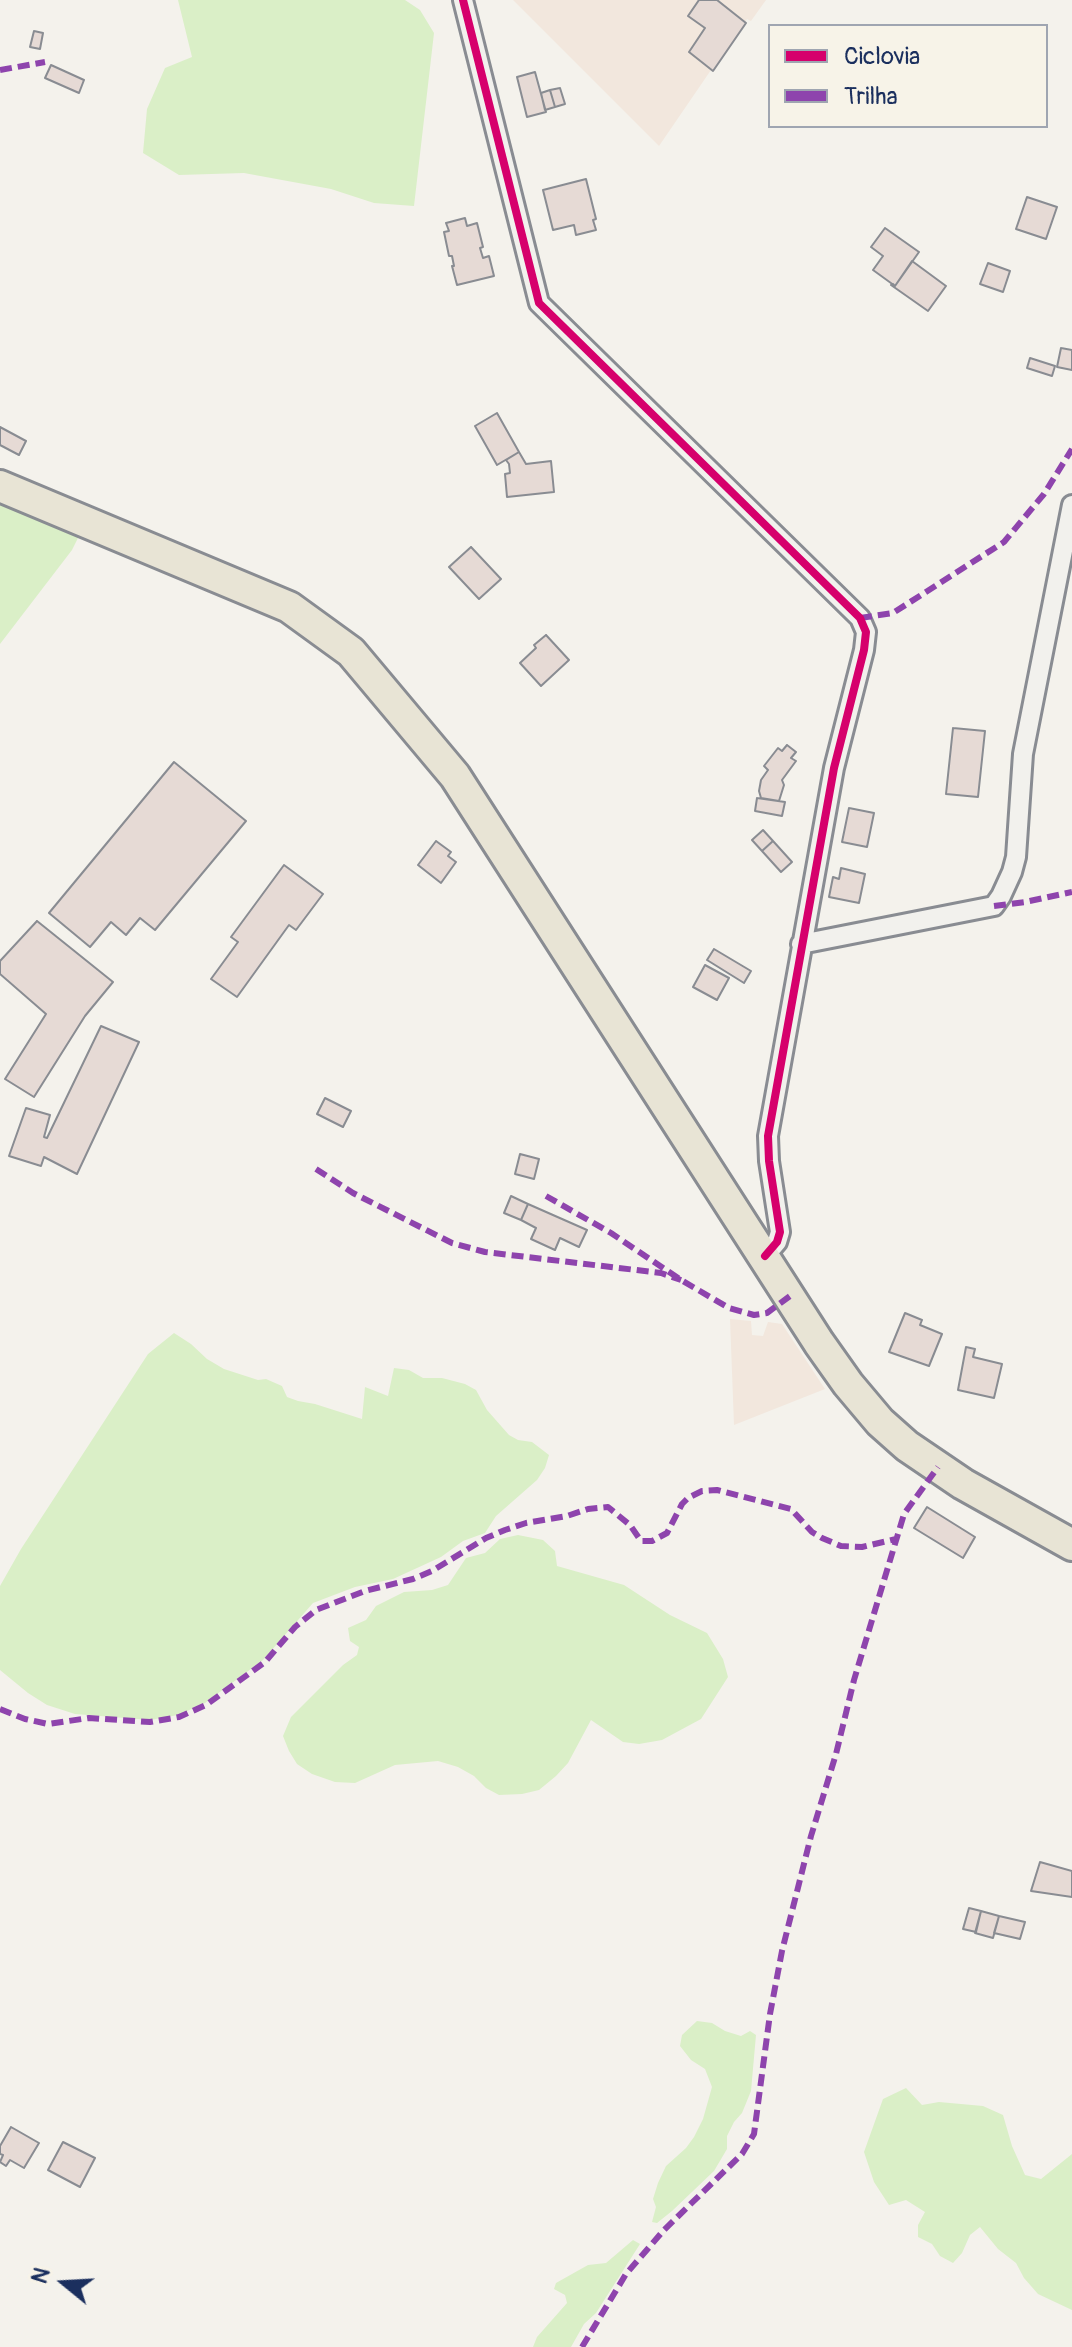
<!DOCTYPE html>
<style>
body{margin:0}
#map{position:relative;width:1072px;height:2347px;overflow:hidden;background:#f4f2ec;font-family:Pangolin,sans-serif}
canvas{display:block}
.legend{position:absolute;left:768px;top:24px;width:280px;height:104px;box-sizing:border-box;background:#f7f3e8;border:2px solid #9fa5b1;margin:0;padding:10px 14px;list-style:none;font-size:24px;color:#1b2f5e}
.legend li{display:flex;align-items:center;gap:16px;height:40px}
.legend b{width:40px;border:2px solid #9fa5b1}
.north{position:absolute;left:24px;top:2243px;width:80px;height:80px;-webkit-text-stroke:6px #f7f3e8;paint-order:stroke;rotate:288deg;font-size:22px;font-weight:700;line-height:32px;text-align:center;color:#1b2f5e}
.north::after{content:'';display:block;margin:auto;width:28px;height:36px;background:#1b2f5e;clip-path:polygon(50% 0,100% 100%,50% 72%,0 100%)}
</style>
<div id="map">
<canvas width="1072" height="2347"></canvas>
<ul class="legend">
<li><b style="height:10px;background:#d6006c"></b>Ciclovia</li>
<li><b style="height:10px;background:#8e44ad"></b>Trilha</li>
</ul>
<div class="north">N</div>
</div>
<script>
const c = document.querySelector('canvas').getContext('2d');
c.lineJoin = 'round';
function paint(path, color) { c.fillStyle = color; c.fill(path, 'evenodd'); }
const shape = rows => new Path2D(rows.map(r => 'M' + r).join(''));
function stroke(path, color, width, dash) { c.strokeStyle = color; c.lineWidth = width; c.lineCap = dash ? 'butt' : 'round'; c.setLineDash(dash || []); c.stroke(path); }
const built = shape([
 [513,0,766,0,751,21,747,19,745,22,746,23,713,71,711,70,659,146],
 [730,1319,751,1321,752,1335,763,1336,768,1322,782,1324,825,1389,734,1425]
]);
const green = shape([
 [178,0,405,0,420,10,434,33,414,206,374,203,331,189,244,173,179,175,143,153,147,109,165,68,192,57],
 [0,502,80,534,72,550,0,644],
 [174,1333,191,1344,207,1359,224,1369,258,1380,266,1379,282,1386,287,1397,298,1401,315,1404,362,1419,365,1387,388,1396,394,1368,409,1370,423,1378,442,1378,465,1384,476,1390,487,1410,509,1435,518,1440,532,1442,549,1455,545,1468,537,1480,496,1516,485,1533,463,1541,441,1557,393,1579,355,1587,313,1603,263,1660,205,1703,178,1715,150,1720,75,1714,47,1705,28,1693,0,1670,0,1586,21,1549,148,1354],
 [518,1535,543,1540,555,1551,557,1566,624,1585,670,1615,707,1633,723,1659,728,1677,701,1719,662,1740,639,1744,623,1742,591,1720,568,1763,556,1776,539,1790,522,1794,499,1795,486,1788,474,1776,458,1767,438,1761,395,1765,355,1783,335,1782,312,1774,297,1764,289,1751,283,1736,291,1717,343,1665,357,1655,359,1647,350,1641,348,1628,366,1620,376,1606,404,1592,432,1590,448,1585,466,1558,485,1553,500,1539],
 [697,2021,712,2023,725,2031,741,2036,750,2031,756,2035,751,2091,742,2113,734,2122,727,2136,727,2149,714,2171,672,2211,657,2223,652,2222,656,2207,653,2199,658,2183,666,2166,686,2148,694,2137,703,2119,712,2087,705,2069,691,2060,680,2046,682,2035],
 [906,2088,922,2105,939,2102,983,2106,1003,2115,1012,2146,1025,2175,1041,2179,1072,2154,1072,2310,1038,2294,1024,2278,1016,2263,998,2249,980,2227,970,2235,962,2253,953,2263,940,2256,932,2244,918,2237,918,2225,925,2212,906,2200,889,2205,874,2182,864,2152,883,2099],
 [633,2240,640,2244,596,2313,584,2324,571,2347,533,2347,537,2337,567,2303,565,2295,554,2289,556,2283,588,2265,606,2263]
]);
const building = shape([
 [699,0,717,0,746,23,713,71,689,52,705,28,688,16,699,0],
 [34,31,43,33,40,49,30,47,34,31],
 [51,65,84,80,79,93,45,78,51,65],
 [535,72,546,112,527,117,517,77,535,72],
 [560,88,565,104,555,107,550,90,560,88],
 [550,90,555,107,545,110,541,93,550,90],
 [586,179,596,219,593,220,596,230,576,235,574,225,553,230,543,190,586,179],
 [1027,197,1057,207,1046,239,1016,229,1027,197],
 [465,218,467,226,477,223,483,247,480,248,483,258,489,256,494,276,457,285,452,266,454,266,452,256,449,256,444,232,449,231,446,223,465,218],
 [885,228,919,252,895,286,873,270,883,256,871,247,885,228],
 [912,261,946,286,928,311,891,285,893,284,895,286,912,261],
 [988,263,1010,271,1003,292,980,284,988,263],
 [1061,348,1072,350,1072,370,1057,367,1061,348],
 [1030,358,1055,366,1052,376,1027,368,1030,358],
 [497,413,519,452,497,465,475,426,497,413],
 [0,427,26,441,19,455,0,445,0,427],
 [519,452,526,464,551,461,554,492,507,497,505,474,510,473,509,464,506,460,519,452],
 [471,547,501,579,479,599,449,567,471,547],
 [546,635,569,660,541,686,520,663,536,648,534,645,546,635],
 [953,728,985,731,978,797,946,794,953,728],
 [787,745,796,752,791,758,796,761,782,780,784,785,779,801,761,798,759,791,761,780,768,770,764,766,778,748,782,751,787,745],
 [174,762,246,821,155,930,140,918,126,935,111,922,90,947,49,913,174,762],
 [757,798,785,802,782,816,755,811,757,798],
 [849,808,874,813,867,847,842,842,849,808],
 [763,830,773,841,762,851,752,840,763,830],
 [436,841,451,852,448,856,456,862,441,883,418,865,436,841],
 [773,841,792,862,781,872,762,851,773,841],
 [284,865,323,894,296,930,289,925,237,997,211,979,238,942,231,937,284,865],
 [841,868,865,874,859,903,829,897,833,877,839,879,841,868],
 [37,921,113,982,85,1016,34,1097,5,1079,46,1014,0,974,0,961,37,921],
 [714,949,751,971,744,983,707,960,714,949],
 [705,965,729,978,717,1000,693,987,705,965],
 [101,1026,139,1042,77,1174,44,1157,41,1166,9,1156,26,1108,50,1115,44,1137,47,1138,101,1026],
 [325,1098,351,1111,343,1127,317,1114,325,1098],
 [520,1154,539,1159,534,1179,515,1174,520,1154],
 [511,1196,528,1204,521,1220,504,1213,511,1196],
 [528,1204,587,1230,579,1247,560,1238,555,1250,531,1239,536,1228,521,1220,528,1204],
 [905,1313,922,1320,920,1325,942,1334,929,1366,889,1352,905,1313],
 [966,1347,975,1349,973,1357,1002,1364,994,1398,958,1390,966,1347],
 [927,1507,975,1537,963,1558,914,1528,927,1507],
 [1040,1862,1072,1871,1072,1897,1031,1891,1040,1862],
 [969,1908,981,1911,976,1932,963,1929,969,1908],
 [981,1911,999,1916,993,1938,975,1933,981,1911],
 [999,1916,1025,1922,1020,1939,994,1933,999,1916],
 [11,2127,39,2143,24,2168,10,2160,6,2166,0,2162,3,2155,0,2154,0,2146,11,2127],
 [63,2142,95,2158,80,2187,48,2170,63,2142]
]);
const minor = shape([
 [463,0,539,303,860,618,866,632,864,650,834,768,768,1136,769,1161,780,1232,777,1242,765,1256],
 [801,944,994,906,1001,896,1012,872,1016,857,1023,754,1072,505]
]);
const primary = shape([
 [0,486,289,607,351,652,455,776,819,1343,848,1384,880,1422,907,1446,963,1484,1072,1545]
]);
const quiet = shape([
 [0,70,45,62],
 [860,618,893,613,1004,542,1044,494,1072,449],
 [994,906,1025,902,1072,892],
 [316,1169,353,1193,452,1243,485,1252,661,1273,681,1280],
 [546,1196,611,1233,681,1280,729,1308,754,1315,767,1313,790,1296],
 [0,1709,25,1719,48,1724,89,1718,150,1722,179,1717,206,1705,265,1662,295,1627,316,1610,365,1591,413,1579,432,1571,486,1538,505,1530,526,1523,567,1516,588,1509,608,1507,630,1525,641,1541,652,1541,667,1533,682,1504,688,1498,702,1491,717,1490,791,1509,812,1532,822,1538,841,1546,862,1547,896,1539],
 [582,2347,626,2274,664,2230,742,2154,754,2134,770,2014,782,1951,811,1836,836,1754,854,1680,904,1514,938,1467]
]);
const cycleway = shape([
 [463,0,539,303,860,618,866,632,864,650,834,768,768,1136,769,1161,780,1232,777,1242,765,1256]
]);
paint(built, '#f2e7dd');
paint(green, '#daefc7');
paint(building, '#e6dad5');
stroke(building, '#898c92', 2);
stroke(minor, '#898c92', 24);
stroke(primary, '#898c92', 36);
stroke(minor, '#f2f1ed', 18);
stroke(primary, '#e8e4d5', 30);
stroke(quiet, '#8e44ad', 6, [12, 6]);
stroke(cycleway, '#d6006c', 8);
</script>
